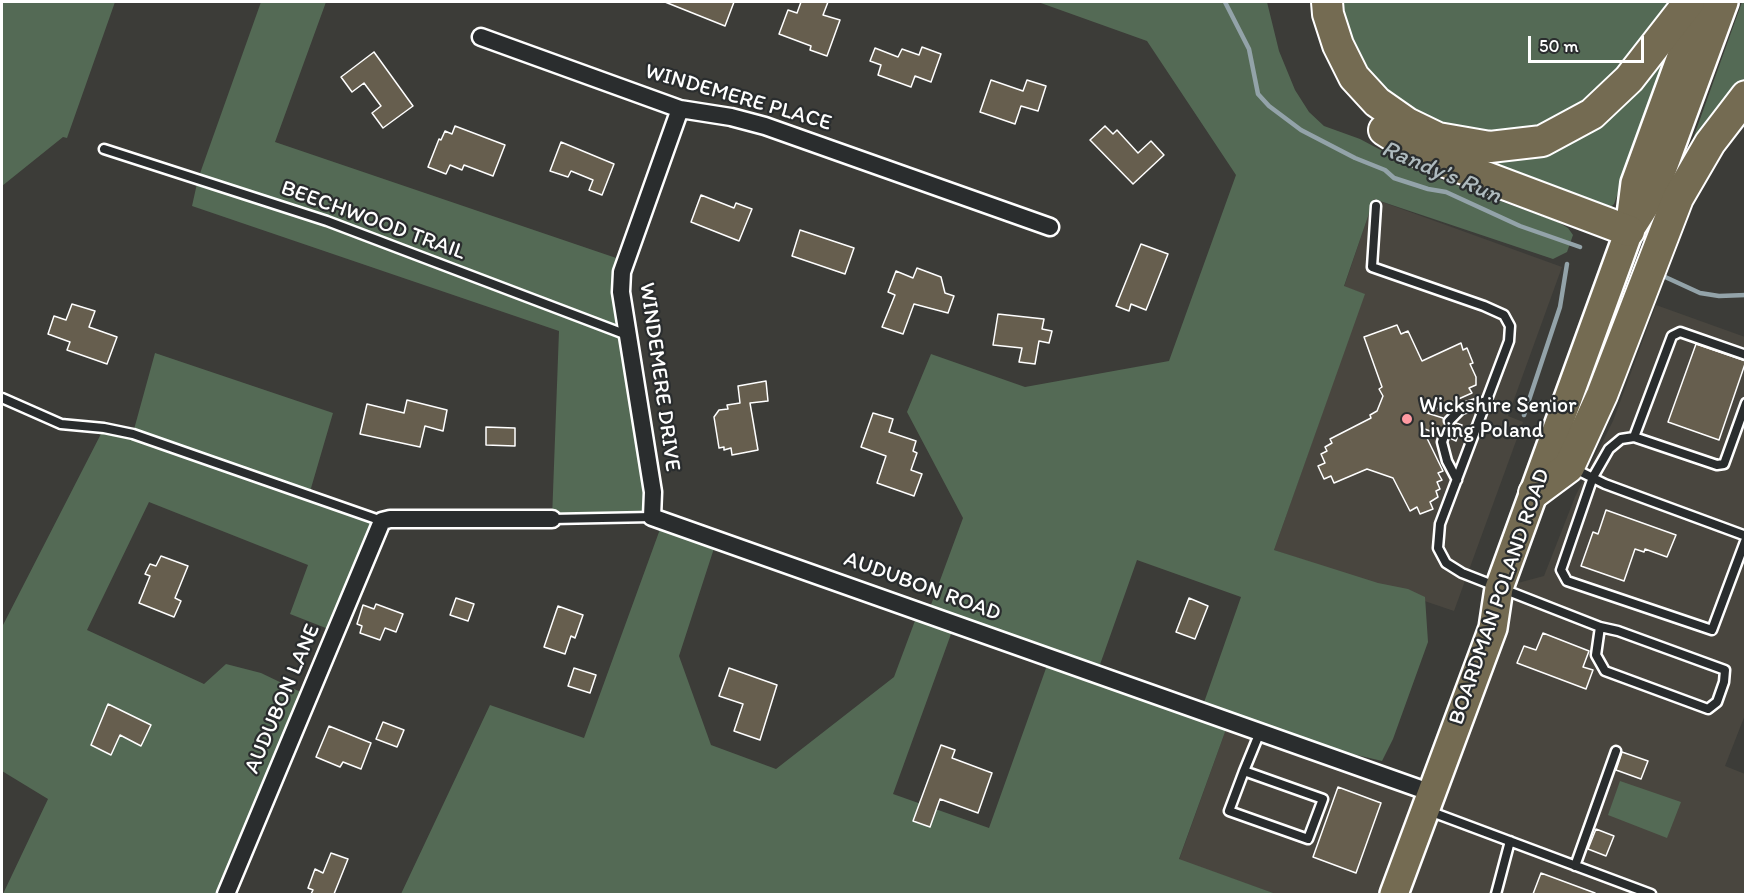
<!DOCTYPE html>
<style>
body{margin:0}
#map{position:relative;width:1747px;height:896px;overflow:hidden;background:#3c3c38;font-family:Itim,sans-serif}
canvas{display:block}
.frame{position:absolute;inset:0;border:3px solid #fff;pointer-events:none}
.scale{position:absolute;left:1528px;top:36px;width:116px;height:27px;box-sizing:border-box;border:3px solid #fff;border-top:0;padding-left:8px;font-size:18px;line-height:21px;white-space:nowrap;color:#fff;-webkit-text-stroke:4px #2a2d2e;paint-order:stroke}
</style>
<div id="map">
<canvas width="1747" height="896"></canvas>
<div class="frame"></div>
<div class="scale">50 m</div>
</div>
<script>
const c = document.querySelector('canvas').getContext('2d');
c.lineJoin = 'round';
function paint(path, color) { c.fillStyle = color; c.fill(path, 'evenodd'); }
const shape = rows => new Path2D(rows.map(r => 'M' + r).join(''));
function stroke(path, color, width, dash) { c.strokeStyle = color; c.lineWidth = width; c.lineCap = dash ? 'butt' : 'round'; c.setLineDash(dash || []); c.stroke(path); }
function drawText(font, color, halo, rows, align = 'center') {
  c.font = font + ' Itim,sans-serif'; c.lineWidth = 4.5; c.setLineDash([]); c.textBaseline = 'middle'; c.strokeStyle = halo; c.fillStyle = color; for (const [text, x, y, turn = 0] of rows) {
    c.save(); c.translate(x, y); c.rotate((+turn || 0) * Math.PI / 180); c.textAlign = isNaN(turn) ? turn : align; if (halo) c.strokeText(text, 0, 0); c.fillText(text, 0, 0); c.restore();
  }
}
const built = shape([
 [1374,199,1562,267,1508,416,1523,422,1454,611,1274,550,1364,294,1344,287],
 [1656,305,1745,337,1745,715,1725,766,1745,774,1745,894,1276,894,1179,860,1229,721,1432,792,1499,588,1544,576,1575,497,1613,421]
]);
const green = shape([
 [2,2,115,2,67,138,63,137,2,186],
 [261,2,326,2,275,142,625,261,652,517,552,519,559,331,192,206,198,179],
 [1038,2,1267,2,1279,51,1295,90,1309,112,1324,126,1360,139,1407,164,1442,180,1558,222,1568,228,1573,235,1567,252,1553,259,1374,199,1344,286,1365,294,1274,550,1378,583,1408,589,1425,597,1428,642,1393,739,1382,761,1260,732,1229,721,1179,859,1276,894,401,894,490,705,584,738,663,521,717,539,679,656,711,745,776,769,894,677,919,610,928,613,963,518,907,412,931,354,1025,387,1169,361,1236,175,1147,41],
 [1137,560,1241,597,1201,711,1097,673],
 [955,623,1050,657,989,828,893,794],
 [1338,2,1673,2,1631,65,1558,123,1498,139,1437,126,1383,91,1351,47],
 [1742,2,1745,2,1745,84,1685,161],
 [1665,57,1627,169,1614,204,1607,210,1457,151,1484,156],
 [155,353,333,413,309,495,382,521,336,632,290,614,308,565,149,502,87,630,204,684,226,664,261,673,309,696,226,894,3,894,48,799,2,771,2,627,104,428,133,433],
 [1620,781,1681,802,1667,838,1608,815]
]);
const stream = shape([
 [1225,2,1249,49,1258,94,1269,106,1301,130,1355,158,1385,170,1394,178,1428,189,1446,192,1520,226,1580,247],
 [1663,276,1700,293,1719,296,1746,295],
 [1524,415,1560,307,1567,264]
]);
const building = shape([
 [665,2,734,2,725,26,665,2],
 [801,2,828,2,823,15,840,20,827,56,810,50,811,46,779,34,788,10,797,13,801,2],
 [922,47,941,54,931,82,915,76,911,87,878,75,881,65,870,61,875,48,898,57,902,49,919,55,922,47],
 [374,52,413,106,383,128,372,113,381,106,364,83,352,92,341,77,374,52],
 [991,80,1023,91,1027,80,1046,86,1038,111,1021,106,1015,124,980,112,991,80],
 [455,126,505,145,493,176,464,165,462,170,450,165,446,174,428,167,439,139,441,140,445,131,452,134,455,126],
 [1105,126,1113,134,1117,130,1138,153,1151,141,1164,155,1133,184,1090,140,1105,126],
 [561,142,614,164,602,195,589,190,593,180,571,171,568,177,550,171,561,142],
 [701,195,734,208,736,203,752,209,739,241,691,222,701,195],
 [800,230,854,248,845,274,792,256,800,230],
 [1141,244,1168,254,1146,310,1131,304,1129,311,1116,306,1141,244],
 [917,268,941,277,945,293,954,296,948,313,914,304,903,334,882,327,895,295,888,292,896,271,913,278,917,268],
 [72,304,95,311,89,327,117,337,107,364,67,350,70,342,48,334,54,316,66,320,72,304],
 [998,314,1044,319,1042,329,1052,331,1049,343,1039,341,1035,364,1019,362,1022,348,993,345,998,314],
 [1397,325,1401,334,1408,331,1422,361,1461,343,1463,350,1467,348,1473,363,1470,364,1476,377,1476,385,1469,388,1472,393,1427,413,1443,418,1447,427,1456,423,1462,425,1456,441,1450,438,1447,430,1438,434,1422,428,1443,471,1438,473,1442,480,1437,482,1440,489,1436,491,1438,497,1430,502,1433,509,1420,514,1417,507,1410,511,1393,478,1367,469,1334,483,1331,476,1324,479,1318,466,1325,463,1321,454,1327,451,1325,447,1332,443,1330,439,1371,418,1370,415,1377,411,1383,396,1379,389,1382,387,1364,337,1397,325],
 [1696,344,1746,361,1719,440,1668,422,1696,344],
 [766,381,768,401,750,403,758,450,732,455,731,448,724,450,724,447,719,448,714,417,719,410,728,409,727,405,740,403,738,386,766,381],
 [407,400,447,410,443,431,425,426,420,447,360,434,367,404,404,413,407,400],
 [873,413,893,419,889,432,916,441,913,451,917,453,911,470,922,474,914,496,877,483,886,456,861,447,873,413],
 [486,427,515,428,515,446,486,445,486,427],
 [1606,510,1676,535,1667,557,1645,549,1644,552,1635,549,1624,581,1581,566,1593,532,1598,534,1606,510],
 [161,556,188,566,175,598,181,601,174,617,139,603,150,576,145,574,150,564,156,566,161,556],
 [456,598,474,604,468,621,450,615,456,598],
 [1189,598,1208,606,1195,639,1176,632,1189,598],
 [376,604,403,614,396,632,385,628,380,640,360,633,362,626,357,624,363,605,374,609,376,604],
 [558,606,583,615,575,638,571,636,565,654,544,647,558,606],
 [1543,633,1589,651,1583,667,1593,670,1586,689,1517,663,1524,646,1536,650,1543,633],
 [574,668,596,675,590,693,568,686,574,668],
 [729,668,777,685,760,740,734,731,743,704,719,696,729,668],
 [108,704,151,725,141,746,120,735,111,755,91,745,108,704],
 [383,722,404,730,397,747,376,739,383,722],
 [329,726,371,743,361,769,343,762,340,767,316,757,329,726],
 [941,745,955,750,952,758,992,773,978,813,940,799,930,827,913,821,941,745],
 [1622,752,1648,761,1641,779,1616,770,1622,752],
 [1338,787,1381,803,1356,873,1313,857,1338,787],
 [1596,829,1614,836,1606,856,1588,849,1596,829],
 [331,853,348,859,334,894,311,894,313,890,308,888,315,869,323,873,331,853],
 [1541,873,1595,893,1594,894,1533,894,1541,873]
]);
const lane = shape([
 [104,149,327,221,627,335],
 [1376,206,1372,267,1484,306,1504,315,1510,326,1509,341,1440,524,1438,548,1446,563,1462,573,1600,627,1618,631,1725,670,1724,682,1717,702,1708,709,1605,671,1596,655,1600,627],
 [2,398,61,424,104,428,133,434,382,521],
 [1746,403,1724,464,1717,465,1634,437,1621,439,1609,449,1593,477,1561,570,1567,581,1712,630,1746,539],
 [1449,421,1461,409,1486,401],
 [1444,436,1442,442,1447,461,1457,480],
 [1634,437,1672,336,1680,332,1746,355],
 [1575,469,1605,484,1746,536],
 [552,519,652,517],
 [1244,771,1323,799,1308,839,1229,811,1244,771,1260,732],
 [1429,811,1651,894],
 [1575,866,1616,751],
 [1496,894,1510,841]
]);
const street = shape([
 [481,37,680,109,731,117,765,126,1050,227],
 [680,109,622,272,621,292,653,492,652,517,1432,793],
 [226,894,382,521,390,519,552,519]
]);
const primary = shape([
 [1633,225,1654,192,1724,2],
 [1394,894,1493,628,1499,588,1629,231,1635,183,1701,2]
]);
const highway = shape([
 [1327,2,1328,14,1338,45,1354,77,1377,102,1407,123,1438,138,1490,147,1542,141,1592,114,1629,79,1689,2],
 [1384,130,1419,152,1629,231],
 [1534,493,1569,467,1602,395,1678,198,1710,143,1746,96]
]);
const markers = [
 [1407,419,6,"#ff9aa2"]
];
const streetNames = [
 ["WINDEMERE PLACE",738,98,16],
 ["BEECHWOOD TRAIL",373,221,20],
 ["WINDEMERE DRIVE",659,377,82],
 ["AUDUBON ROAD",922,587,20],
 ["BOARDMAN POLAND ROAD",1500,597,-71],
 ["AUDUBON LANE",283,699,-67]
];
const poiNames = [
 ["Wickshire Senior",1419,406],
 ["Living Poland",1419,431]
];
const waterNames = [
 ["Randy's Run",1441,173,23]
];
paint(built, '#49463f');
paint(green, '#546a55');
stroke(stream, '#93a3a9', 4.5);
paint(building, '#665e4e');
stroke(building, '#fff', 1.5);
stroke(lane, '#fff', 13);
stroke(street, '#fff', 21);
stroke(primary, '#fff', 32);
stroke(highway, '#fff', 34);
stroke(lane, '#2a2d2e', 8);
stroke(street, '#2a2d2e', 16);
stroke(primary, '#746b52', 27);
stroke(highway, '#746b52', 30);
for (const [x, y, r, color] of markers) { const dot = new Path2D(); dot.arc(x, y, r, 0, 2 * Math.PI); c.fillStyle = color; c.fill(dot); stroke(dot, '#2a2d2e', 2); }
drawText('22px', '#fff', '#2a2d2e', streetNames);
drawText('22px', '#fff', '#2a2d2e', poiNames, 'left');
drawText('italic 24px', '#aebabe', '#2a2d2e', waterNames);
</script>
